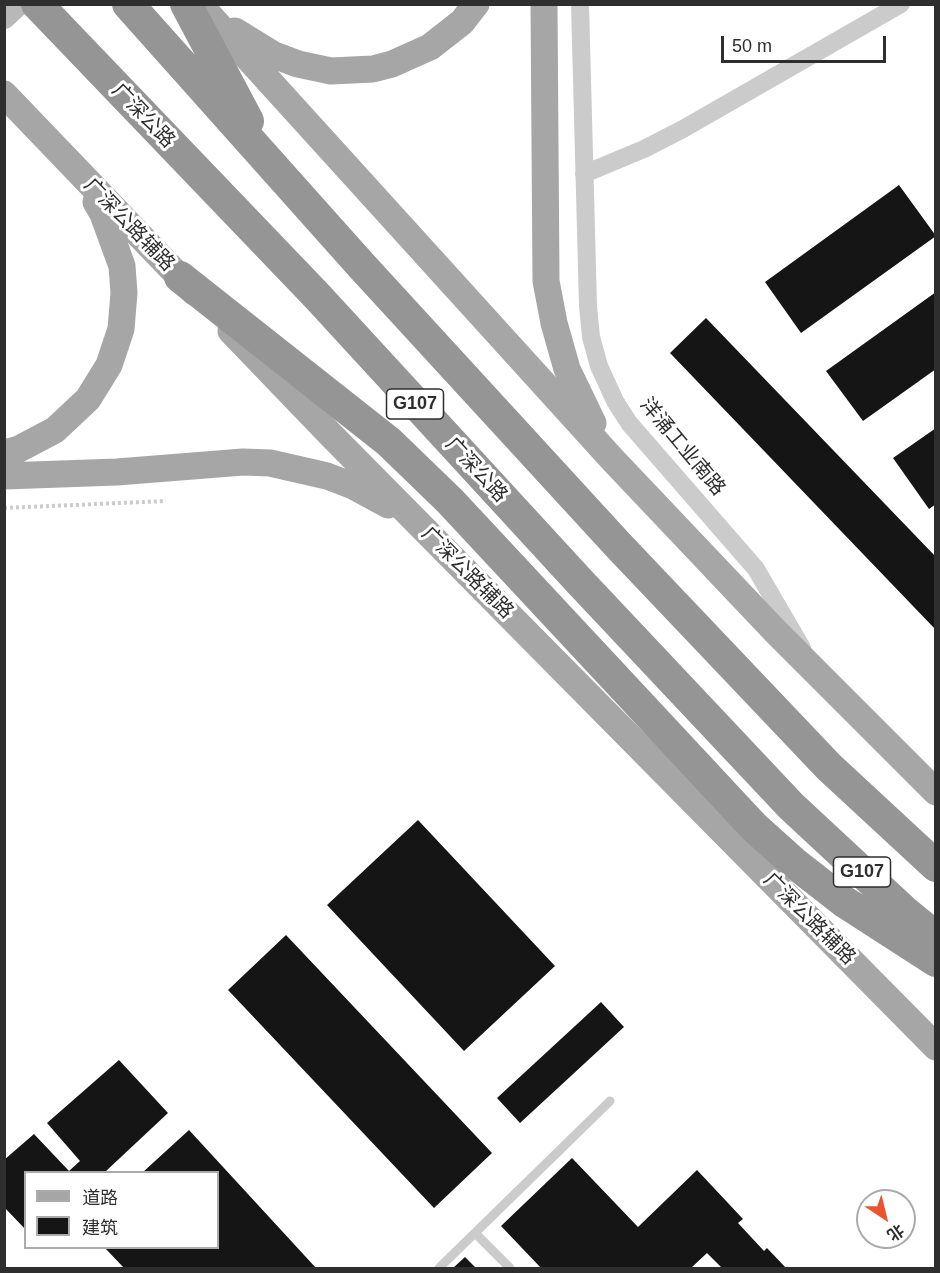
<!DOCTYPE html>
<meta charset="utf-8">
<style>
body{margin:0}
#map{position:relative;width:940px;height:1273px;overflow:hidden;background:#fff;font-family:Helvetica,"Noto Sans SC",sans-serif}
canvas{display:block}
.frame{position:absolute;inset:0;border:6px solid #2e2e2e;pointer-events:none}
.legend{position:absolute;left:24px;top:1171px;width:195px;height:78px;box-sizing:border-box;background:#fff;border:2px solid #ababab;margin:0;padding:8px 10px;list-style:none;font-size:18px;color:#2e2e2e}
.legend li{display:flex;align-items:center;gap:12px;height:30px}
.legend b{width:30px;border:2px solid #ababab}
.north{position:absolute;left:856px;top:1189px;width:60px;height:60px;box-sizing:border-box;background:#fff;border:2px solid #ababab;border-radius:50%;rotate:145deg;font-size:16px;font-weight:700;line-height:24px;text-align:center;color:#2e2e2e}
.north::after{content:'';display:block;margin:auto;width:21px;height:27px;background:#ea552b;clip-path:polygon(50% 0,100% 100%,50% 72%,0 100%)}
.scale{position:absolute;left:721px;top:36px;width:165px;height:27px;box-sizing:border-box;border:3px solid #2e2e2e;border-top:0;padding-left:8px;font-size:18px;line-height:21px;white-space:nowrap;color:#2e2e2e;-webkit-text-stroke:4px #fff;paint-order:stroke}
</style>
<div id="map">
<canvas width="940" height="1273"></canvas>
<div class="frame"></div>
<ul class="legend">
<li><b style="height:8px;background:#a6a6a6"></b>道路</li>
<li><b style="height:16px;background:#151515"></b>建筑</li>
</ul>
<div class="north">北</div>
<div class="scale">50 m</div>
</div>
<script>
const c = document.querySelector('canvas').getContext('2d');
c.lineJoin = 'round';
function paint(path, color) { c.fillStyle = color; c.fill(path, 'evenodd'); }
const shape = rows => new Path2D(rows.map(r => 'M' + r).join(''));
function stroke(path, color, width, dash) { c.strokeStyle = color; c.lineWidth = width; c.lineCap = dash ? 'butt' : 'round'; c.setLineDash(dash || []); c.stroke(path); }
function drawText(font, color, halo, rows, align = 'center') {
  c.font = font + ' Helvetica,"Noto Sans SC",sans-serif'; c.lineWidth = 6; c.setLineDash([]); c.textBaseline = 'middle'; c.strokeStyle = halo; c.fillStyle = color; for (const [text, x, y, turn = 0] of rows) {
    c.save(); c.translate(x, y); c.rotate((+turn || 0) * Math.PI / 180); c.textAlign = isNaN(turn) ? turn : align; if (halo) c.strokeText(text, 0, 0); c.fillText(text, 0, 0); c.restore();
  }
}
const building = shape([
 [899,185,936,236,801,333,765,282],
 [936,292,936,369,863,421,826,371],
 [706,318,936,557,936,630,670,353],
 [936,428,936,504,929,509,893,458],
 [418,820,555,966,464,1051,327,905],
 [286,935,492,1153,434,1208,228,990],
 [601,1002,624,1027,520,1123,497,1098],
 [119,1060,168,1113,105,1172,26,1172,26,1230,4,1207,4,1160,34,1134,69,1171,80,1161,47,1123],
 [189,1130,316,1268,124,1268,105,1248,218,1248,218,1172,143,1172],
 [572,1158,638,1227,697,1170,743,1219,738,1223,764,1251,767,1248,786,1268,722,1268,707,1253,691,1268,541,1268,501,1226],
 [465,1257,476,1268,453,1268]
]);
const path = shape([
 [4,508,166,501]
]);
const lane = shape([
 [475,1233,510,1268],
 [439,1268,610,1101]
]);
const street = shape([
 [580,4,588,306,591,337,599,366,615,401,629,423,756,569,802,648],
 [584,174,644,149,683,129,901,4]
]);
const secondary = shape([
 [4,17,18,4]
]);
const primary = shape([
 [199,4,612,459,776,632,936,792],
 [544,4,546,281,554,323,567,369,593,423],
 [235,31,274,55,298,64,331,71,373,69,392,64,430,47,462,22,476,4],
 [4,94,194,292],
 [231,331,329,433,936,1047],
 [4,453,19,449,55,430,88,399,109,365,121,329,124,293,122,266,103,214,96,202],
 [4,476,117,472,243,462,270,463,327,476,353,486,388,505]
]);
const highway = shape([
 [37,4,317,296,580,582,791,806,905,912,936,937],
 [128,4,360,264,618,545,829,767,936,866],
 [186,4,248,121],
 [180,277,389,442,450,501,754,827,793,862,843,901,936,961]
]);
const shields = [
 [415,404,57],
 [862,872,57]
];
const shieldNames = [
 ["G107",415,404],
 ["G107",862,872]
];
const streetNames = [
 ["广深公路",143,116,46],
 ["广深公路辅路",129,225,46],
 ["洋涌工业南路",682,447,50],
 ["广深公路",476,470,47],
 ["广深公路辅路",467,573,45],
 ["广深公路辅路",809,919,45]
];
paint(building, '#151515');
stroke(path, '#cbcbcb', 4, [3, 3]);
stroke(lane, '#cbcbcb', 9);
stroke(street, '#cbcbcb', 18);
stroke(secondary, '#b8b8b8', 24);
stroke(primary, '#a6a6a6', 27);
stroke(highway, '#959595', 32);
for (const [x, y, w] of shields) { const box = new Path2D(); box.roundRect(x - w / 2, y - 15, w, 30, 4.5); c.fillStyle = '#fff'; c.fill(box); stroke(box, '#2e2e2e', 1.5); }
drawText('bold 18px', '#2e2e2e', null, shieldNames);
drawText('20px', '#2e2e2e', '#fff', streetNames);
</script>
